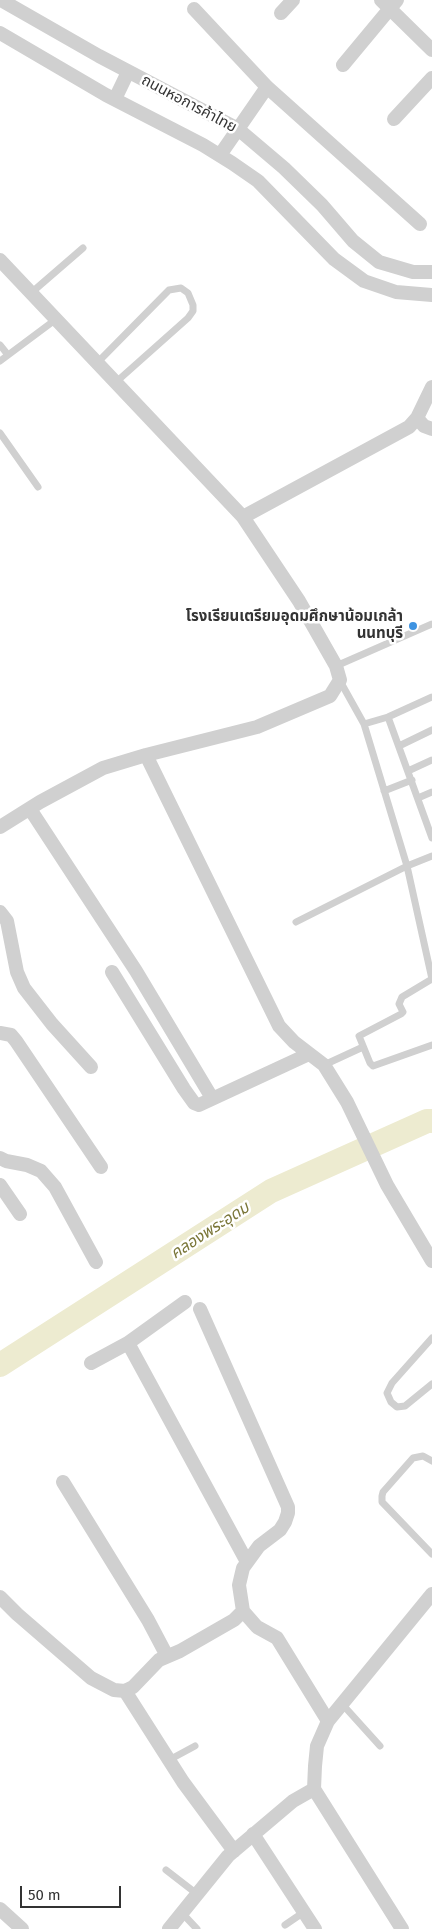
<!DOCTYPE html>
<meta charset="utf-8">
<style>
body{margin:0}
#map{position:relative;width:432px;height:1929px;overflow:hidden;background:#fff;font-family:"Fira Sans",sans-serif}
canvas{display:block}
.scale{position:absolute;left:20px;top:1886px;width:101px;height:22px;box-sizing:border-box;border:2px solid #333;border-top:0;padding-left:6px;font-size:15px;line-height:18px;white-space:nowrap;color:#333;-webkit-text-stroke:4px #fff;paint-order:stroke}
</style>
<div id="map">
<canvas width="432" height="1929"></canvas>
<div class="scale">50 m</div>
</div>
<script>
const c = document.querySelector('canvas').getContext('2d');
c.lineJoin = 'round';
const shape = rows => new Path2D(rows.map(r => 'M' + r).join(''));
function stroke(path, color, width, dash) { c.strokeStyle = color; c.lineWidth = width; c.lineCap = dash ? 'butt' : 'round'; c.setLineDash(dash || []); c.stroke(path); }
function drawText(font, color, halo, rows, align = 'center') {
  c.font = font + ' "Fira Sans","Noto Sans Thai",sans-serif'; c.lineWidth = 5; c.setLineDash([]); c.textBaseline = 'middle'; c.strokeStyle = halo; c.fillStyle = color; for (const [text, x, y, turn = 0] of rows) {
    c.save(); c.translate(x, y); c.rotate((+turn || 0) * Math.PI / 180); c.textAlign = isNaN(turn) ? turn : align; if (halo) c.strokeText(text, 0, 0); c.fillText(text, 0, 0); c.restore();
  }
}
const river = shape([
 [0,1365,271,1191,427,1121,432,1121]
]);
const service = shape([
 [31,293,83,248],
 [0,345,8,355],
 [0,361,55,320],
 [97,363,169,290,181,288,188,293,193,305,193,311,188,318,115,383],
 [0,433,38,487],
 [336,666,432,624],
 [340,681,364,724,407,866,432,979],
 [388,717,432,838],
 [364,724,388,717,432,697],
 [399,746,432,730],
 [408,771,432,760],
 [384,791,412,780],
 [418,798,432,792],
 [296,922,407,866,432,856],
 [432,979,402,997,399,1004,403,1012,401,1014,359,1036,370,1063,373,1066,432,1045],
 [324,1065,363,1047],
 [432,1338,392,1383,387,1393,391,1402,397,1407,405,1406,432,1384],
 [432,1461,423,1456,413,1458,383,1492,382,1496,382,1502,432,1554],
 [343,1705,380,1746],
 [169,1760,195,1746],
 [166,1870,197,1894],
 [182,1913,197,1929],
 [285,1925,304,1912]
]);
const minor = shape([
 [1,0,99,56,238,129,284,168,322,205,353,241,379,262,413,272,432,272],
 [381,0,432,50],
 [194,9,267,87,420,224],
 [281,13,293,0],
 [0,33,106,95,203,145,232,163,258,181,334,259,364,281,396,292,432,295],
 [343,65,397,0],
 [115,99,128,72],
 [394,119,432,78],
 [220,155,267,87],
 [0,260,243,517,299,601,336,666,340,680,330,696,257,727,146,755,103,768,40,802,0,827],
 [417,418,424,426,432,429],
 [243,517,409,427,417,418,432,387],
 [146,755,279,1026,294,1042,324,1065,347,1102,387,1185,432,1261],
 [30,809,136,971,212,1098],
 [0,912,7,921,17,972,24,988,52,1024,91,1067],
 [112,972,184,1089,194,1103,199,1105,309,1054],
 [0,1033,11,1035,16,1041,101,1167],
 [0,1158,6,1161,27,1165,41,1171,55,1187,96,1262],
 [0,1185,20,1214],
 [200,1309,288,1507,288,1513,285,1522,280,1530,259,1546,243,1568,239,1585,243,1611],
 [128,1343,185,1302],
 [91,1363,128,1343,247,1562],
 [63,1482,148,1620,167,1656],
 [0,1597,17,1614,91,1678,114,1690,125,1691,133,1687,159,1660,180,1651,234,1620,243,1611,257,1627,277,1638,328,1721],
 [125,1691,183,1782,234,1851],
 [253,1834,315,1929],
 [0,1909,22,1929],
 [169,1929,228,1856,293,1801,314,1789],
 [402,1929,314,1789,315,1766,317,1746,328,1721,432,1594]
]);
const markers = [
 [413,626,5,"#3e93e1"]
];
const streetNames = [
 ["ถนนหอการค้าไทย",189,104,28]
];
const poiNames = [
 ["โรงเรียนเตรียมอุดมศึกษาน้อมเกล้า",403,617],
 ["นนทบุรี",403,634]
];
const waterNames = [
 ["คลองพระอุดม",210,1231,-33]
];
stroke(river, '#edebd0', 24);
stroke(service, '#d0d0d0', 7);
stroke(minor, '#d0d0d0', 14);
for (const [x, y, r, color] of markers) { const dot = new Path2D(); dot.arc(x, y, r, 0, 2 * Math.PI); c.fillStyle = color; c.fill(dot); stroke(dot, '#fff', 2); }
drawText('15px', '#333', '#fff', streetNames);
drawText('bold 15px', '#333', '#fff', poiNames, 'right');
drawText('italic 16px', '#7a7638', '#fff', waterNames);
</script>
